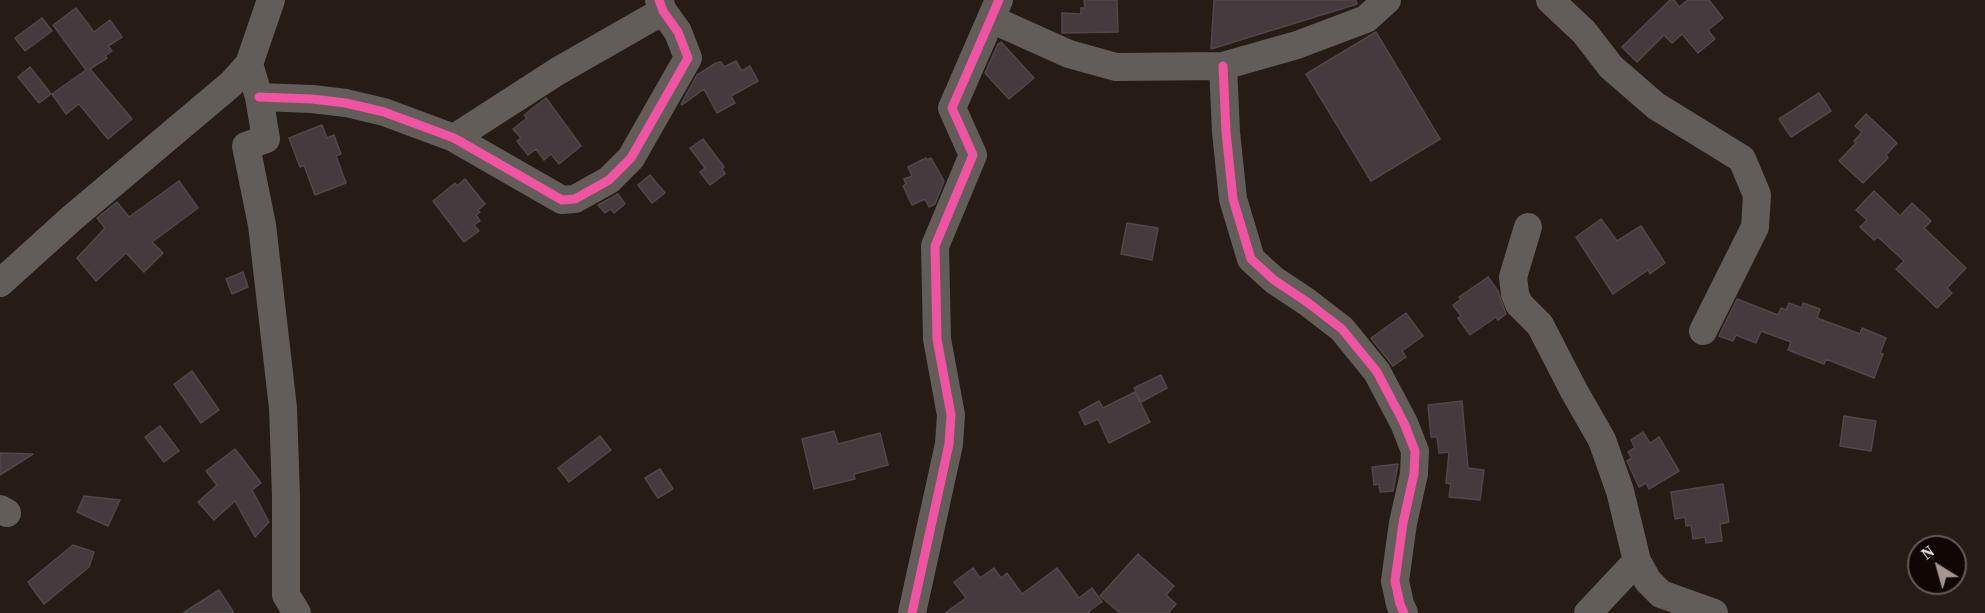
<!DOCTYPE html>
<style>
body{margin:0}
#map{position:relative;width:1985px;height:613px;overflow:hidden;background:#271b15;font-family:"Source Serif 4",serif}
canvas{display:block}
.north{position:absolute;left:1907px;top:535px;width:60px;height:60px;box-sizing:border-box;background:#100603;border:2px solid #675a55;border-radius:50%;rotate:323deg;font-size:16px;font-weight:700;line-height:24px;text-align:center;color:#ead9d1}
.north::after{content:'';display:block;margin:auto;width:21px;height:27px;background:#a6968f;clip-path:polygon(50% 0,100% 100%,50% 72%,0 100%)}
</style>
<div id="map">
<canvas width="1985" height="613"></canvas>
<div class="north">N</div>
</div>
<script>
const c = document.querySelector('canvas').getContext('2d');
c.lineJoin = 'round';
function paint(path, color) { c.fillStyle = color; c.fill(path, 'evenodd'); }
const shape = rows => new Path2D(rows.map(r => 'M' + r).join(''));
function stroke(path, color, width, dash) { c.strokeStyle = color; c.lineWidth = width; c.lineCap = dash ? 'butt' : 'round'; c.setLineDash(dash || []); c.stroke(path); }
const building = shape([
 [1084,0,1117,0,1118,32,1062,33,1062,13,1081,14,1081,8,1085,8,1084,0],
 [1214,0,1356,0,1357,4,1211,49,1214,0],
 [1670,0,1674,0,1679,7,1688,0,1709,0,1723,18,1708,30,1715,39,1698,53,1682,34,1672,43,1664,35,1637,62,1622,47,1670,0],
 [76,8,94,32,110,20,122,37,108,46,112,51,105,56,107,58,90,69,132,119,108,139,79,104,66,114,52,94,86,70,53,25,76,8],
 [42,18,52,31,25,51,15,38,42,18],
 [1376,32,1440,139,1371,181,1306,74,1376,32],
 [1001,42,1034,78,1009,99,985,73,998,44,1001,42],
 [736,61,742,71,750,66,758,81,731,96,735,103,717,113,704,89,682,105,681,104,697,75,716,63,721,62,724,67,736,61],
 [30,67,51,94,39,103,18,77,30,67],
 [1819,93,1831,111,1791,137,1779,119,1819,93],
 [546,98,581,146,559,164,551,154,544,160,536,149,528,155,517,141,521,138,513,129,527,118,524,115,546,98],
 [1866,114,1897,143,1886,155,1888,158,1863,183,1839,161,1856,143,1854,141,1862,132,1855,126,1866,114],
 [322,125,327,138,334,135,341,154,336,156,346,183,315,195,304,165,300,167,289,138,322,125],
 [703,139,724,167,722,169,725,174,710,185,700,172,705,168,690,148,703,139],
 [926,158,927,160,931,158,944,181,935,204,929,207,925,199,912,205,903,186,906,184,904,179,912,176,908,167,926,158],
 [650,175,665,193,652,203,638,185,650,175],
 [465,179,485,204,478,210,480,212,476,215,480,221,474,225,479,231,464,242,433,201,455,183,457,186,465,179],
 [179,181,198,208,152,242,163,253,144,272,126,253,96,281,77,258,105,228,97,218,117,202,129,217,179,181],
 [1874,191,1900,216,1912,203,1931,221,1924,228,1966,268,1947,288,1952,293,1937,308,1896,269,1904,261,1878,237,1874,240,1860,227,1867,220,1856,210,1874,191],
 [618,194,625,204,614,213,611,209,605,213,598,205,618,194],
 [1601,219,1617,241,1641,226,1665,263,1650,274,1648,270,1613,294,1576,237,1601,219],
 [1127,223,1158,228,1152,260,1121,254,1127,223],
 [243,272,248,287,232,294,226,279,243,272],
 [1488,277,1498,291,1506,314,1498,320,1496,317,1470,335,1458,318,1461,316,1453,305,1461,299,1459,297,1488,277],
 [1737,299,1778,315,1781,308,1786,310,1789,303,1802,308,1803,303,1820,309,1817,318,1860,334,1862,328,1886,338,1880,353,1883,354,1874,378,1826,359,1824,364,1788,350,1791,342,1761,331,1756,343,1736,335,1733,341,1719,336,1737,299],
 [1406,313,1423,336,1402,351,1406,357,1393,366,1371,338,1406,313],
 [192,371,219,410,201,423,174,384,192,371],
 [1161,375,1167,388,1141,402,1134,388,1161,375],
 [1135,392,1150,422,1109,443,1098,419,1085,425,1079,412,1099,401,1103,408,1135,392],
 [1462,401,1468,468,1484,470,1480,500,1449,497,1451,484,1446,483,1449,452,1439,453,1437,437,1431,437,1428,405,1462,401],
 [1844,416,1876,421,1871,451,1840,446,1844,416],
 [160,426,179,451,164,462,145,437,160,426],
 [834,431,838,444,880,433,888,465,854,474,855,479,814,489,802,439,834,431],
 [1643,432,1650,443,1659,437,1679,471,1649,489,1646,483,1639,487,1627,461,1632,458,1628,452,1635,448,1631,440,1643,432],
 [600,436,611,450,569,482,558,468,600,436],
 [235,449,261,483,252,490,269,522,255,537,235,501,214,520,198,502,217,485,206,471,235,449],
 [0,453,33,454,0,475,0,453],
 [1398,464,1393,491,1380,492,1379,484,1374,485,1372,467,1398,464],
 [660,469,673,489,658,498,645,478,660,469],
 [1723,484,1729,522,1720,524,1722,541,1706,543,1705,537,1693,539,1691,525,1686,526,1685,517,1675,519,1671,492,1723,484],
 [84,496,120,500,108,526,77,512,84,496],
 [73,545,94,552,89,567,44,604,28,582,73,545],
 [1138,554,1174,586,1166,595,1176,604,1168,613,1120,613,1100,596,1138,554],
 [973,568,980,578,994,568,1001,578,1007,573,1022,594,1057,568,1079,598,1092,588,1102,602,1089,611,1090,613,945,613,966,598,954,582,973,568],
 [219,590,234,613,183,613,219,590]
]);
const minor = shape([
 [1550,0,1584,32,1611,67,1656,106,1742,159,1757,195,1755,227,1703,331],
 [991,19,1069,54,1116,67,1223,66,1297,45,1366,19,1387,0],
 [249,64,259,97,266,139,246,146,262,225,283,408,286,496,286,595,297,613],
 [1223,66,1226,132,1233,199,1251,259,1274,280,1307,302,1342,329,1377,372,1404,423,1415,451,1414,474,1403,523,1395,581,1400,604,1404,613],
 [259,97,312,99,346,103,384,112,454,138,562,200,575,199,609,180,631,158,688,58,678,32,663,11,659,0],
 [454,138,558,71,663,11],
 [1528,227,1513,277,1515,294,1519,304,1540,325,1574,391,1602,440,1620,491,1637,561,1588,613],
 [0,283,72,218,231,84,249,64,271,0],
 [0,509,7,513],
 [1637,561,1648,581,1661,594,1714,613],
 [912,613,949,444,951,415,937,339,935,246,973,155,952,108,999,0]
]);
const cycleway = shape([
 [1223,66,1226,132,1233,199,1251,259,1274,280,1307,302,1342,329,1377,372,1404,423,1415,451,1414,474,1403,523,1395,581,1400,604,1404,613],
 [259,97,312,99,346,103,384,112,454,138,562,200,575,199,609,180,631,158,688,58,678,32,663,11,659,0],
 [912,613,949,444,951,415,937,339,935,246,973,155,952,108,999,0]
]);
paint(building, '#453a3e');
stroke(building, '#50484a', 1.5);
stroke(minor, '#625d59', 28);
stroke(cycleway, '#f153a3', 9);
</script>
